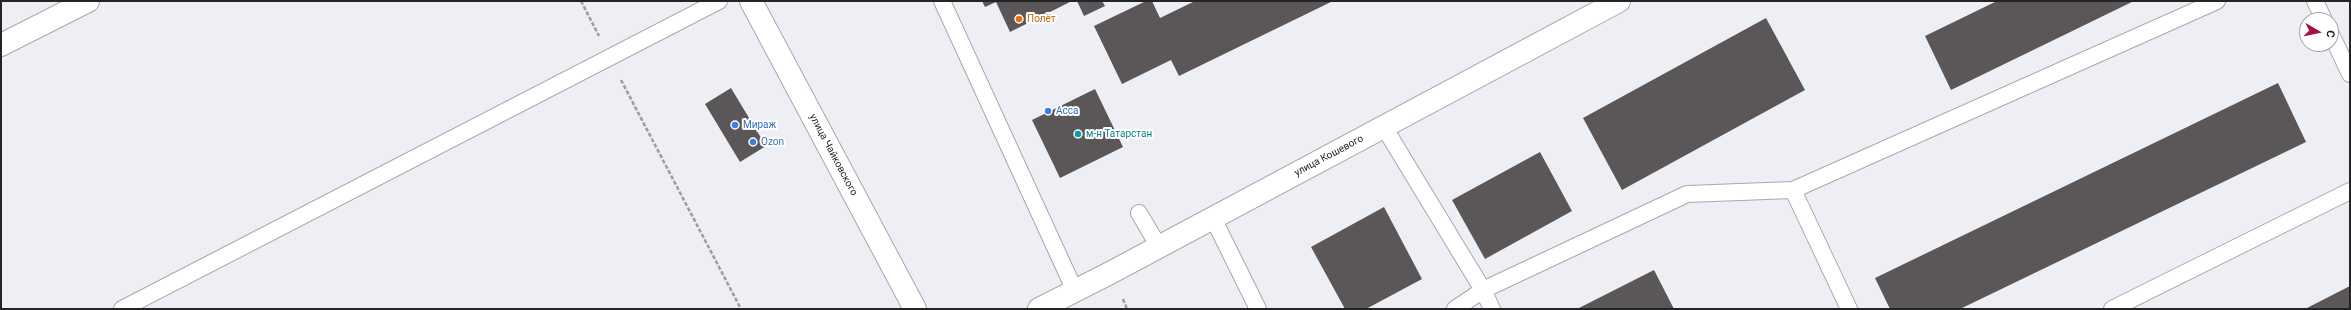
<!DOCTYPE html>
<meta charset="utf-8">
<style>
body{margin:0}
#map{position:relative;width:2351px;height:310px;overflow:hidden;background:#eeeff4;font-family:Roboto,sans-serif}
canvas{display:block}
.frame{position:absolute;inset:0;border:2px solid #232425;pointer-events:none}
.north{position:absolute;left:2299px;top:12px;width:40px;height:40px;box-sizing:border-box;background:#fff;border:1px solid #a7a7a8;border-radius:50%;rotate:99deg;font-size:11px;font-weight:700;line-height:16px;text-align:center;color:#232425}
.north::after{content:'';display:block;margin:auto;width:14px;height:18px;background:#a71042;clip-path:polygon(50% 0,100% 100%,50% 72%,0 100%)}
</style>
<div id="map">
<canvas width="2351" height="310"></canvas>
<div class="frame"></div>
<div class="north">С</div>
</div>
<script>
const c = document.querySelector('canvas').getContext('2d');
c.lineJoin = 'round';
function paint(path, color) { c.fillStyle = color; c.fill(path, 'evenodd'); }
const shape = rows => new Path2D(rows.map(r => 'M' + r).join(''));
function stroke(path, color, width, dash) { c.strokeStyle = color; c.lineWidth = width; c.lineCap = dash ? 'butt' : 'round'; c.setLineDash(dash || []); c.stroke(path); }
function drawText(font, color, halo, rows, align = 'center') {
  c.font = font + ' Roboto,sans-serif'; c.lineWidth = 4; c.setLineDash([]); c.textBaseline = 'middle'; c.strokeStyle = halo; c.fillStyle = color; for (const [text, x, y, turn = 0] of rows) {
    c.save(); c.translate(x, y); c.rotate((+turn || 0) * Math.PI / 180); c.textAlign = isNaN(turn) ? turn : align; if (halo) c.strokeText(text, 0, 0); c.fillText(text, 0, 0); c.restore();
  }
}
const building = shape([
 [982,1,1072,1,1010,32,996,2,985,7],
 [1077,1,1102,1,1105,6,1084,16],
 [1146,1,1152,1,1160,18,1195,1,1333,1,1179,76,1171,60,1122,84,1094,26],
 [1997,1,2134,1,1951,90,1925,36],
 [1766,18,1805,90,1622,190,1583,118],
 [2278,83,2306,142,1960,309,1890,309,1875,278],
 [731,88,766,146,740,162,705,104],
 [1095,89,1123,147,1060,178,1032,120],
 [1540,152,1572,211,1485,259,1452,200],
 [1384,207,1422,279,1366,309,1345,309,1311,247],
 [1654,270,1674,309,1577,309],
 [2350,286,2350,309,2305,309]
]);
const path = shape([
 [581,1,599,36],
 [621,80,741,309],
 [1123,299,1127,309]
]);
const lane = shape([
 [942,1,1075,291],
 [2315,1,2324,20],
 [2331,34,2350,74],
 [1384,127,1483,290,1492,309],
 [1139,213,1159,247],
 [1213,218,1258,309],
 [122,309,719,1],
 [1455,309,1483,290,1687,194,1793,190],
 [1849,309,1793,190,2217,1],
 [2112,309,2350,191]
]);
const secondary = shape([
 [751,1,915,309],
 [1,45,88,1],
 [1039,309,1110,273,1619,1]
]);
const markers = [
 [1019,19,4,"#e8710a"],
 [1048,111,4,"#3f7fe0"],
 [735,125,4,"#3f7fe0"],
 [1078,134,4,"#0f9aa8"],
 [753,142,4,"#3f7fe0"]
];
const foodNames = [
 ["Полёт",1027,19]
];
const shopNames = [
 ["Acca",1056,111],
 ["Мираж",743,125],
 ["Ozon",761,142]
];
const cultureNames = [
 ["м-н Татарстан",1086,134]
];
const streetNames = [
 ["улица Чайковского",833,155,62],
 ["улица Кошевого",1329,156,-28]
];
paint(building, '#5b5759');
stroke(lane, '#a7a8ac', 18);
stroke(secondary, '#a7a8ac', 24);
stroke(path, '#9b9ca0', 2.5, [4, 2]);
stroke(lane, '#fff', 16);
stroke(secondary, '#fff', 22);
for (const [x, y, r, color] of markers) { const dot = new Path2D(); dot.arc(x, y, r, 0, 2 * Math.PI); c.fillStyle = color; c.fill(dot); stroke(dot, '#fff', 1.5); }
drawText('10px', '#c56008', '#fff', foodNames, 'left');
drawText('10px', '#366cbe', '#fff', shopNames, 'left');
drawText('10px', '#0d838f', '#fff', cultureNames, 'left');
drawText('10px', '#232425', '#fff', streetNames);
</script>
